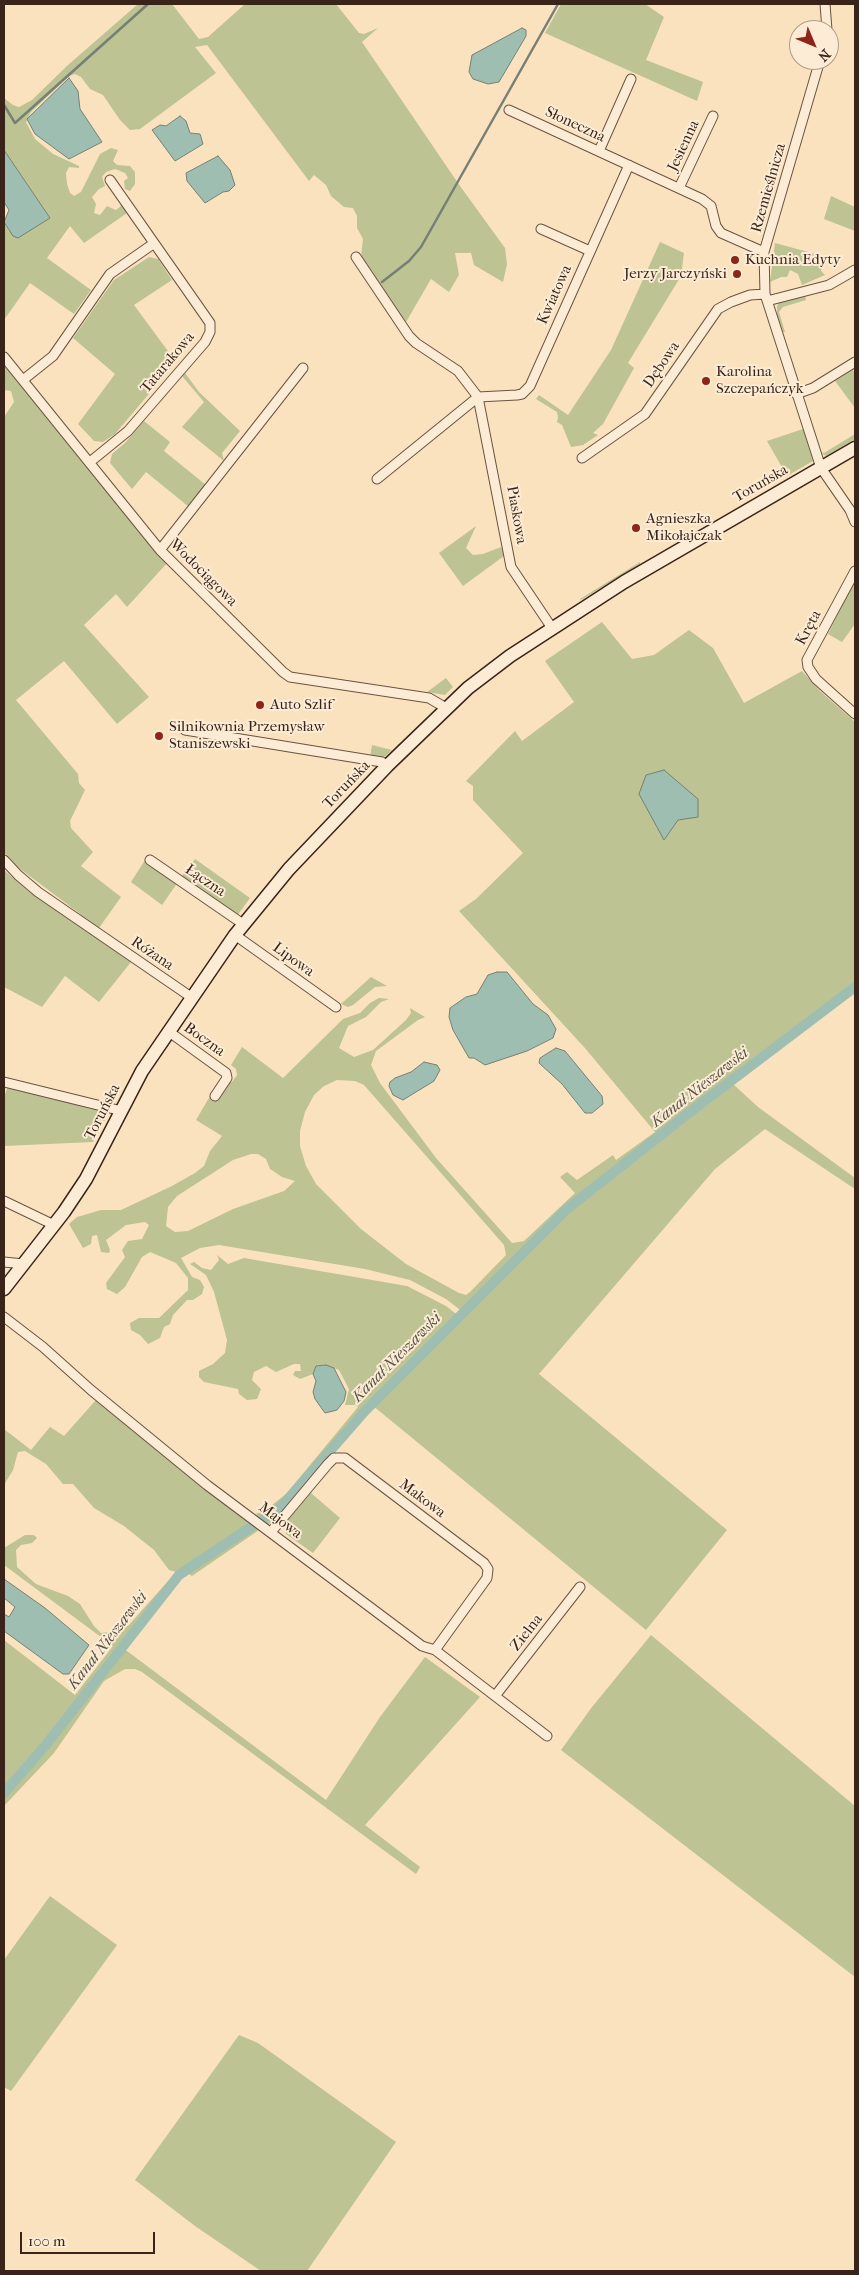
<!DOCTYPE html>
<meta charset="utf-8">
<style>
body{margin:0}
#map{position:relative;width:859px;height:2275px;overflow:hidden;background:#fae2bf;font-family:"IM FELL French Canon",serif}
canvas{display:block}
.frame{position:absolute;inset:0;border:5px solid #3a2318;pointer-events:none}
.north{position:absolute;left:789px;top:20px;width:50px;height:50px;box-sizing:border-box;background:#fcecd5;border:1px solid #ae9c89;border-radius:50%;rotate:135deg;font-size:14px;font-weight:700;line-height:20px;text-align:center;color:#3a2318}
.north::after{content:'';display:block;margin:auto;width:18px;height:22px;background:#8f2418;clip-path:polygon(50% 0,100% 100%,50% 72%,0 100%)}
.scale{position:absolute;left:20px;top:2232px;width:135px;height:22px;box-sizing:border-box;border:2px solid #3a2318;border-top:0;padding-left:6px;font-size:15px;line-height:18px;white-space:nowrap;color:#3a2318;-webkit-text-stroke:4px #fcecd5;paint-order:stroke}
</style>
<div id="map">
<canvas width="859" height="2275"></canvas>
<div class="frame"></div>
<div class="north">N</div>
<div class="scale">100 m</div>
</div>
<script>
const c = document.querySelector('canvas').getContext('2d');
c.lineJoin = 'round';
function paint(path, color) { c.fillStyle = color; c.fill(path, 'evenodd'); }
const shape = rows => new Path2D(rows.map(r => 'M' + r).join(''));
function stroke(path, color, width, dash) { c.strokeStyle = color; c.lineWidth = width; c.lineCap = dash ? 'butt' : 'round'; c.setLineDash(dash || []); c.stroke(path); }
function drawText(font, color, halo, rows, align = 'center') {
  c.font = font + ' "IM FELL French Canon",serif'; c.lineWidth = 4; c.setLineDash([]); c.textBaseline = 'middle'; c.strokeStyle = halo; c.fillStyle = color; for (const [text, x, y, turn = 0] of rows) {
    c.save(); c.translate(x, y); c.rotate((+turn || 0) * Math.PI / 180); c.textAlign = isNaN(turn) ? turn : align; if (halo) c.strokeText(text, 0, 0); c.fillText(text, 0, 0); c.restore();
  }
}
const green = shape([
 [138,4,172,4,199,39,208,37,245,4,336,4,359,33,364,34,378,28,362,42,460,186,505,248,507,264,503,282,474,265,471,253,455,253,459,275,449,292,431,279,406,322,361,257,363,239,357,228,357,216,353,208,344,207,331,196,326,185,314,175,309,181,207,45,195,47,216,73,140,129,130,130,120,120,103,95,90,89,81,77,75,74,69,76,31,112,26,122,35,139,53,154,79,166,79,168,69,167,66,173,67,184,70,193,74,196,81,192,100,154,111,148,118,150,113,161,117,165,130,166,135,172,135,184,130,191,125,189,124,181,128,178,125,173,115,169,106,172,102,177,105,186,99,189,92,197,96,204,94,213,100,215,107,206,116,210,122,205,127,213,84,243,70,226,47,258,91,290,74,314,30,283,4,320,4,222,9,231,50,218,4,150,4,98,13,105,19,107,32,100,68,65],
 [561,4,645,4,664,17,646,60,703,82,697,101,545,33],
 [831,196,855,207,855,231,824,219],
 [660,242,684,253,681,276,628,363,634,368,603,424,593,433,598,435,583,445,571,447,562,425,557,422,558,417,557,412,536,399,539,395,568,415,611,350],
 [775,243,823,256,821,271,825,275,802,285,798,274,790,270,787,277,781,277,770,282],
 [149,257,158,259,172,280,134,305,176,362,115,434,103,442,94,441,78,424,115,374,73,338,114,280],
 [805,295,806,300,783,307,779,312,785,332,783,332,777,317,777,306,780,302],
 [4,365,168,562,127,607,116,594,84,625,149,697,117,724,64,661,16,700,78,774,79,783,85,790,70,821,71,828,93,852,81,866,121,897,99,928,19,868,4,852,4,417,14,402,11,391,4,390],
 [853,370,855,373,855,408,835,381],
 [185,373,199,392,240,431,222,453,224,461,182,427,204,402,182,376],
 [144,421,170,442,164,451,206,485,189,507,146,472,132,489,110,463,112,454,125,443],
 [803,429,813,461,787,476,767,441],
 [855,434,855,439,826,456,820,452,824,453],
 [476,526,466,548,473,555,483,554,501,547,504,556,463,586,439,553],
 [640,562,640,564,581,600,580,599],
 [855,579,855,624,842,642,828,634],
 [602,622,632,659,654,655,689,630,713,648,744,703,802,671,820,691,855,722,855,992,733,1084,758,1107,855,1178,855,1189,765,1129,715,1169,539,1374,727,1530,646,1630,372,1405,274,1523,265,1525,256,1514,267,1509,286,1494,358,1407,356,1405,345,1405,349,1389,339,1370,326,1365,316,1366,313,1374,300,1379,293,1375,295,1371,301,1371,300,1364,294,1364,276,1372,266,1366,254,1372,252,1380,261,1389,257,1399,247,1400,239,1394,238,1389,204,1382,199,1377,199,1371,213,1364,225,1353,227,1340,214,1292,206,1275,190,1264,194,1262,202,1268,211,1270,219,1260,217,1255,228,1264,244,1258,407,1286,446,1306,460,1317,464,1313,446,1299,410,1280,365,1269,219,1245,200,1248,181,1258,192,1277,200,1280,204,1287,202,1294,193,1300,187,1300,173,1315,170,1324,164,1327,160,1338,148,1344,140,1335,131,1330,130,1323,139,1318,159,1318,188,1290,188,1278,176,1263,150,1252,142,1257,125,1287,117,1294,107,1289,106,1283,125,1257,122,1250,128,1241,142,1239,149,1225,145,1222,126,1225,106,1240,110,1250,109,1253,101,1252,97,1235,92,1236,91,1244,83,1248,69,1224,77,1217,101,1210,121,1210,172,1186,195,1173,204,1166,210,1151,222,1136,196,1120,210,1096,214,1100,226,1082,232,1082,237,1075,236,1069,231,1065,242,1047,283,1078,343,1019,360,1013,370,1003,379,998,389,999,381,1002,366,1017,348,1026,339,1048,354,1057,373,1050,406,1020,411,1013,410,1008,425,1017,418,1020,376,1051,371,1065,380,1083,436,1158,512,1243,524,1241,575,1193,560,1177,567,1172,577,1180,613,1155,616,1160,655,1132,584,1047,459,911,476,899,523,853,473,800,473,786,466,781,515,731,522,741,574,702,545,661],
 [664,770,678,819,664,840],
 [337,1080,355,1081,364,1085,504,1245,506,1255,470,1292,466,1295,459,1293,406,1264,361,1229,316,1184,306,1166,300,1146,300,1131,305,1112,314,1095,324,1086],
 [251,1154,258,1154,266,1159,270,1169,282,1177,295,1181,284,1191,233,1209,188,1231,175,1232,166,1226,168,1207,177,1196,233,1160],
 [446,678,453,687,445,695,427,692],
 [372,745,392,750,383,758,370,758],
 [195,859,250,898,237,916,181,877],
 [145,860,178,882,162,905,131,882],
 [4,870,29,892,131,962,99,1002,65,976,42,1007,4,987],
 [371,977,387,986,375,987,353,1005,348,1007,341,1004],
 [8,1086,109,1112,93,1142,4,1146,4,1097],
 [96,1400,259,1530,192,1576,186,1572,123,1648,326,1800,380,1717,425,1657,480,1697,365,1825,420,1867,416,1874,142,1672,135,1669,125,1669,104,1681,54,1753,4,1806,4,1640,75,1695,113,1646,4,1565,4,1548,25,1535,34,1535,37,1538,32,1543,21,1545,16,1550,17,1567,36,1584,68,1596,80,1604,94,1626,101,1633,118,1631,129,1625,176,1572,169,1570,154,1550,124,1526,94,1508,73,1484,63,1484,46,1464,25,1451,18,1452,13,1470,4,1485,4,1429,31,1450,50,1427,64,1436],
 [311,1493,340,1518,313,1553,286,1534,283,1525],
 [651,1635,855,1806,855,1977,561,1750,592,1707],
 [50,1896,117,1945,11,2091,4,2087,4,1960],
 [239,2035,258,2043,396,2142,307,2271,261,2271,195,2226,135,2180]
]);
const water = shape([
 [522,28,526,30,526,36,499,82,488,84,473,79,469,72,472,55,522,28],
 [69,78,78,91,80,109,102,142,69,159,35,134,27,119,69,78],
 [180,116,186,121,190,133,200,134,203,144,175,161,152,130,160,125,166,126,180,116],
 [4,150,50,218,18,238,13,236,4,222,9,210,4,202,4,150],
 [218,156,230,170,235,185,229,191,223,192,205,203,187,181,186,173,218,156],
 [664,770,698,799,698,817,678,820,664,840,639,794,646,775,664,770],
 [497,972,507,972,533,1004,548,1015,556,1029,553,1038,527,1051,485,1065,474,1058,469,1058,453,1030,449,1017,450,1008,466,997,477,994,488,975,497,972],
 [556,1048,565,1051,602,1096,603,1104,592,1113,585,1113,562,1084,539,1063,540,1058,556,1048],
 [424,1062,437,1065,440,1070,434,1081,403,1100,393,1095,389,1086,390,1082,395,1078,411,1072,424,1062],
 [326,1365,334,1368,346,1392,344,1401,337,1410,325,1413,315,1399,313,1392,316,1381,313,1374,316,1366,326,1365],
 [4,1579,45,1608,89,1645,69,1674,63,1674,4,1631,4,1614,9,1617,15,1607,4,1598,4,1579]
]);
const stream = shape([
 [4,105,15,123,148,4],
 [382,282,409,261,421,247,558,4]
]);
const canal = shape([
 [4,1793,45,1746,179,1575,281,1507,365,1411,567,1209,690,1112,855,987]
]);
const minor = shape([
 [825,4,827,30],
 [820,60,764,252,765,294,821,468,850,510,855,522],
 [509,110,702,199,711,206,716,226,721,233,764,252],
 [599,151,631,79],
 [679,188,713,116],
 [541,229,590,251],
 [356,257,409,336,416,343,458,371,478,397,511,567,552,628],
 [767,301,829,285,855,270],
 [4,357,160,550,283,672,290,677,429,698,446,708],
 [23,380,53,356,110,274,153,244],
 [796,394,813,388,855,362],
 [478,397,517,395,522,394,530,386,629,165],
 [582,458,645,414,718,309,731,302,750,295,765,294],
 [90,462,128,431,205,342,210,332,210,323,110,180],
 [377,479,478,397],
 [160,550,303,368],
 [855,571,807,660,808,667,816,679,855,714],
 [185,730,382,762,387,766],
 [4,860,18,875,38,892,191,997],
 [150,860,243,924],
 [235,935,336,1007],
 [168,1031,226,1073,227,1078,215,1096],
 [4,1082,122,1111],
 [4,1201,54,1225],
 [4,1262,24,1264],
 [4,1317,43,1347,91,1390,207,1485,422,1646,435,1650,547,1736],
 [271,1532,328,1464,334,1458,345,1458,484,1563,488,1569,487,1578,435,1650],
 [495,1696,580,1587]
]);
const secondary = shape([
 [4,1289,64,1212,86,1179,142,1071,235,935,289,869,387,766,468,688,510,656,624,582,855,448]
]);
const markers = [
 [735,260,5,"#8f2418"],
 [737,274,5,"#8f2418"],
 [706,381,5,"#8f2418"],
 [636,528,5,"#8f2418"],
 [260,705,5,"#8f2418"],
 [159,736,5,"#8f2418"]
];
const streetNames = [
 ["Słoneczna",575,125,25],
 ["Jesienna",684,146,-65],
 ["Rzemieślnicza",769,188,-74],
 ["Kwiatowa",555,295,-66],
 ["Tatarakowa",168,363,-50],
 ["Dębowa",662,365,-56],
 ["Toruńska",761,484,-30],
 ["Piaskowa",516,515,80],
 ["Wodociągowa",203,573,45],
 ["Kręta",809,628,-62],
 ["Toruńska",347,785,-46],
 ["Łączna",205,881,34],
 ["Różana",152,954,34],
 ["Lipowa",293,960,36],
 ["Boczna",204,1040,36],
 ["Toruńska",103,1112,-63],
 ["Makowa",422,1499,37],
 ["Majowa",280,1521,37],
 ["Zielna",527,1633,-52]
];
const poiNames = [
 ["Kuchnia Edyty",745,260],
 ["Jerzy Jarczyński",727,274,"right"],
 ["Karolina",716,372],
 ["Szczepańczyk",716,389],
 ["Agnieszka",646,519],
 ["Mikołajczak",646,536],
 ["Auto Szlif",270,705],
 ["Silnikownia Przemysław",169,727],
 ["Staniszewski",169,744]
];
const waterNames = [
 ["Kanał Nieszawski",700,1088,-38],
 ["Kanał Nieszawski",397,1358,-45],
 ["Kanał Nieszawski",108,1641,-52]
];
paint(green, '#bdc393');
paint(water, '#9ebeb2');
stroke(water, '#768074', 1);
stroke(stream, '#768074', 2.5);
stroke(canal, '#9ebeb2', 10);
stroke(minor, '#6a5342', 11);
stroke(secondary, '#3a2318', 15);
stroke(minor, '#fcecd5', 9);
stroke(secondary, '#fcecd5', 12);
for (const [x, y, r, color] of markers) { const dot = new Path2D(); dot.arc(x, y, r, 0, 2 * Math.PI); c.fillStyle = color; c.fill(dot); stroke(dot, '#fcecd5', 2); }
drawText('15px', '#3a2318', '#fcecd5', streetNames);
drawText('15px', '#3a2318', '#fcecd5', poiNames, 'left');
drawText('italic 16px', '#585246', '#fcecd5', waterNames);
</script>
